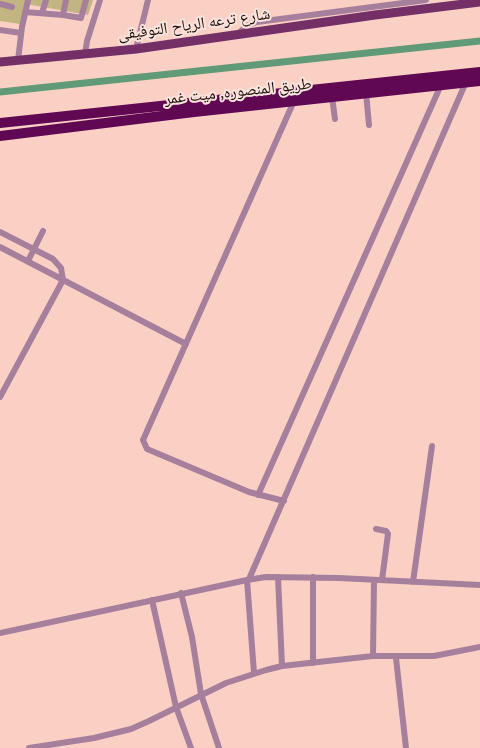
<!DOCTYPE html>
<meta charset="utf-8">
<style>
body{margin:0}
canvas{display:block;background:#fad0c5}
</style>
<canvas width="480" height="748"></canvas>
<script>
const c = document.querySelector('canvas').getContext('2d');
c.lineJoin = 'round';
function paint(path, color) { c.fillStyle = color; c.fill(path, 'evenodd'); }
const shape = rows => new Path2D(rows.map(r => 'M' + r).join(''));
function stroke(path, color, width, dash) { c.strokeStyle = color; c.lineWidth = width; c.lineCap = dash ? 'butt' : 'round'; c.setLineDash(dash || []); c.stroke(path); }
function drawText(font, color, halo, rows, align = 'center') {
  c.font = font + ' "Varela Round","Noto Naskh Arabic",sans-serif'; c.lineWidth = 4; c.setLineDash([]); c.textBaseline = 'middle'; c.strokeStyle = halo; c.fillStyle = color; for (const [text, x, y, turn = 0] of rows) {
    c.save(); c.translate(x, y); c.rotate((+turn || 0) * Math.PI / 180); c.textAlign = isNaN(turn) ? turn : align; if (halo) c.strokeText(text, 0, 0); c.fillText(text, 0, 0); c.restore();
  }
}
const green = shape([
 [0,0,93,0,88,15,26,4,20,24,0,21]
]);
const canal = shape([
 [0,92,480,41]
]);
const minor = shape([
 [0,4,12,7],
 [25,12,63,15,66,0],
 [42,13,46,0],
 [63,15,81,18,86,0],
 [0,30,21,33],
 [237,35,246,26,257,22,426,0],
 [136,49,148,0],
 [85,54,87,41,100,0],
 [18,60,22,27,28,0],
 [366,93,369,125],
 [332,97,335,119],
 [0,232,53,259,61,268,63,280,0,397],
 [0,247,186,344],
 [28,261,43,231],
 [258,495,441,85],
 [284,501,249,492,147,449,143,440,294,101],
 [376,529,386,531,388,534,382,580],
 [278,577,282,666],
 [249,579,466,82],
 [247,580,254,673],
 [413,582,432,446],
 [181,593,192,637,201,694,219,748],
 [152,600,176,707,191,748],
 [0,633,247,580,266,577,339,578,480,585],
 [373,656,374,580],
 [396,658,406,748],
 [313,663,313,577],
 [29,748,94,738,131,729,149,721,226,683,266,670,282,666,373,656,434,656,480,647]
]);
const major = shape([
 [0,62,136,49,375,15,480,2]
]);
const highway = shape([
 [0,123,480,72],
 [0,136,194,112,480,81]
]);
const streetNames = [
 ["شارع ترعه الرياح التوفيقى",194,25,-8],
 ["طريق المنصوره, ميت غمر",238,92,-6]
];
paint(green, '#c2b582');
stroke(canal, '#609a76', 7);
stroke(minor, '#a67f9c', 6);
stroke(major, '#742f66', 9);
stroke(highway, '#610853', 10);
drawText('16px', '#1b0a06', '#f8e3dd', streetNames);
</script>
